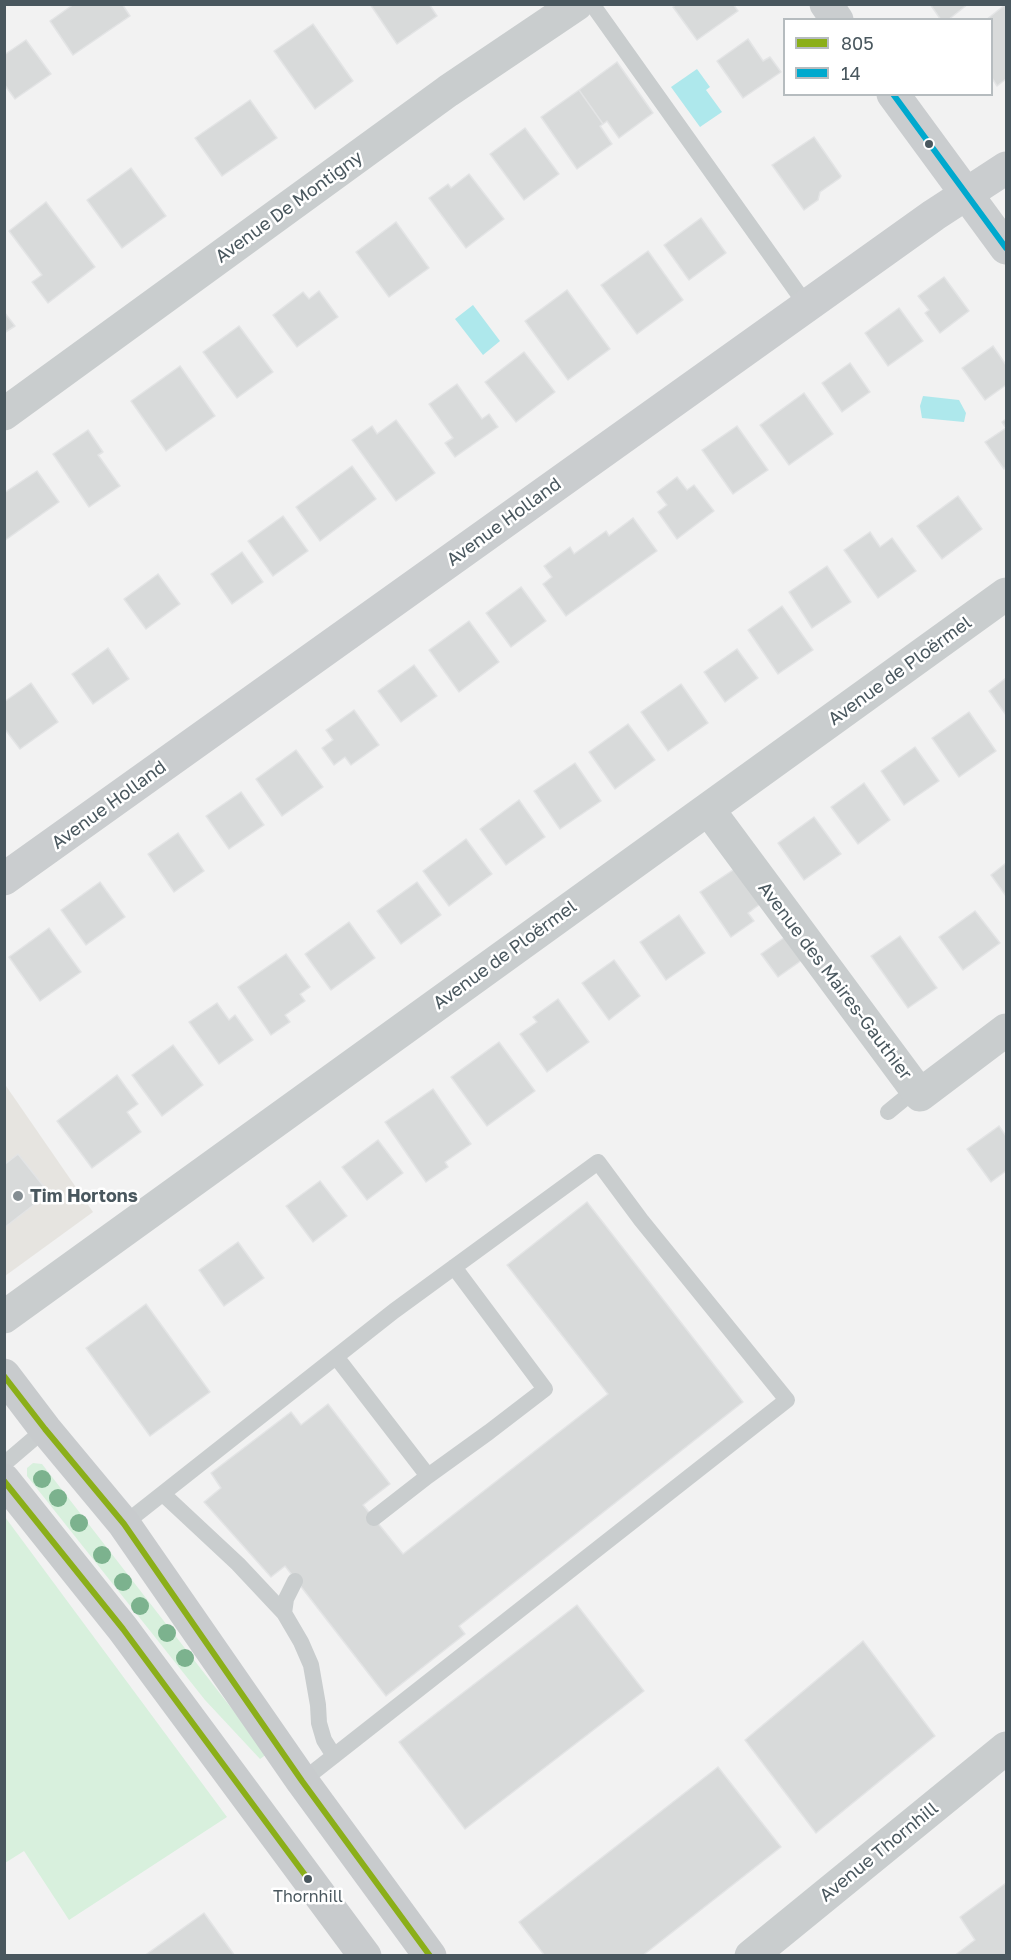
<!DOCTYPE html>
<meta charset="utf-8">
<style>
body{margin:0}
#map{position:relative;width:1011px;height:1960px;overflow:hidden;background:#f2f2f2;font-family:"Golos Text",sans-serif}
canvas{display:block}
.frame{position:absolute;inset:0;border:6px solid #49575e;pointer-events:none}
.legend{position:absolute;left:783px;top:18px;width:210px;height:78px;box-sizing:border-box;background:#fff;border:2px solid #b6bcbf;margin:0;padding:8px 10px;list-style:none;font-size:18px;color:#49575e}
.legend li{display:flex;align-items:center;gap:12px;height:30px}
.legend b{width:30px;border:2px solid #b6bcbf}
</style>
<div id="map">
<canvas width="1011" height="1960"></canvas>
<div class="frame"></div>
<ul class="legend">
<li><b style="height:8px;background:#8baf19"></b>805</li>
<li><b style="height:8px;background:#00a9ce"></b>14</li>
</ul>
</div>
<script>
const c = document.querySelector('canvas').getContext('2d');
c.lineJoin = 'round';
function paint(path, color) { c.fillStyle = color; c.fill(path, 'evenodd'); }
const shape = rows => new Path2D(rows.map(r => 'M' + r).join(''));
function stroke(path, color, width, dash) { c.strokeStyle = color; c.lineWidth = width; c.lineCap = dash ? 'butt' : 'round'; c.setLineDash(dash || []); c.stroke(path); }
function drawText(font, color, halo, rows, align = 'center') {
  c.font = font + ' "Golos Text",sans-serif'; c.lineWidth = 5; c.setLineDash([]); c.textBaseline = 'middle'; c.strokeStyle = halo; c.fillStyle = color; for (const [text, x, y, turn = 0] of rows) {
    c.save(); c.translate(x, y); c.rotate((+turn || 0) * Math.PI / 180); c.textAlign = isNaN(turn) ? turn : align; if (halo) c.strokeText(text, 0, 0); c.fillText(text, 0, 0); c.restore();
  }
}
const commercial = shape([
 [4,1083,93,1212,5,1276,4,1276]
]);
const green = shape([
 [33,1463,42,1464,267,1754,260,1759,205,1700,27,1476,27,1468],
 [5,1517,227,1817,69,1920,24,1851,5,1863]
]);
const water = shape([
 [697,69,710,87,706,90,722,112,700,127,671,87],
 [473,305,500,341,483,355,455,319],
 [923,396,959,400,966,413,964,422,922,418,920,406]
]);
const building = shape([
 [74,4,122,4,130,16,73,55,50,21,74,4],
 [370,4,429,4,437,16,397,44,370,4],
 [677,4,733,4,738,11,697,40,673,7,677,4],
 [930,4,968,4,948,20,941,20,930,4],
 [1006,4,1006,79,997,86,992,78,992,20,986,20,1006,4],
 [313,24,353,81,315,109,274,51,313,24],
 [748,39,763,61,770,57,781,72,743,98,717,61,748,39],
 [26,40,51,74,15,99,4,84,4,55,26,40],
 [617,62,653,113,619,138,607,121,603,124,579,90,617,62],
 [579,90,603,124,600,126,612,144,577,169,541,117,579,90],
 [250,100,277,138,222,176,195,138,250,100],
 [525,128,559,174,524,200,490,154,525,128],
 [814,137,841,176,840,178,820,192,818,200,804,210,772,165,814,137],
 [131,168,166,216,122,248,87,200,131,168],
 [469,174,504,219,466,248,429,198,448,184,451,188,469,174],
 [46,202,95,267,48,303,32,282,42,275,9,231,46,202],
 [701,218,726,253,689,280,664,245,701,218],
 [396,222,429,268,389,297,356,252,396,222],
 [648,251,683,300,637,334,601,285,648,251],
 [944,277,969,311,940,333,925,313,929,310,918,296,944,277],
 [567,290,610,349,568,380,525,321,567,290],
 [319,291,338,317,297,347,273,315,303,292,309,299,319,291],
 [899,308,923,341,888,366,865,333,899,308],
 [4,312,15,326,4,333,4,312],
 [239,326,273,372,237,398,203,352,239,326],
 [993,346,1006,365,1006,385,985,400,962,368,993,346],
 [524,352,555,392,516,422,485,382,524,352],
 [850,363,870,392,842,412,822,383,850,363],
 [180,366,215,416,166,451,131,401,180,366],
 [457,384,482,419,489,414,498,427,455,457,445,443,453,438,429,404,457,384],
 [804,393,833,434,789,465,760,425,804,393],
 [1006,419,1006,467,1004,469,985,442,1006,428,1002,422,1006,419],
 [396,420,435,473,396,501,352,440,372,426,377,434,396,420],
 [737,426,768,470,733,494,702,450,737,426],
 [88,430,103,452,98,455,120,486,89,507,53,454,88,430],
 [352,466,376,499,320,541,296,507,352,466],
 [37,471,59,502,4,541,4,493,37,471],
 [677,477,687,490,694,485,714,511,677,539,658,512,667,505,657,492,677,477],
 [958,496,982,529,942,559,917,526,958,496],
 [283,516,308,551,273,576,248,541,283,516],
 [633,518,657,551,566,616,543,584,552,577,544,566,570,547,574,554,606,531,609,536,633,518],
 [870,532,880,547,892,538,916,571,878,598,844,550,870,532],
 [242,552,263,582,232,604,211,574,242,552],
 [827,566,851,602,812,628,789,592,827,566],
 [158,574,180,604,146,629,124,599,158,574],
 [521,587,546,621,511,647,486,613,521,587],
 [782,606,813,650,778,674,748,630,782,606],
 [469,621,499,662,459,692,429,650,469,621],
 [108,648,129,679,93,704,72,674,108,648],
 [737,649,758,678,725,702,704,672,737,649],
 [414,665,437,696,401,722,378,691,414,665],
 [1006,678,1006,715,989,691,1006,678],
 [31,683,58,722,20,749,4,728,4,702,31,683],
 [681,684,708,723,668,751,641,712,681,684],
 [354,710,379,745,351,765,345,757,334,765,322,748,333,740,326,730,354,710],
 [969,712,996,751,959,777,932,738,969,712],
 [628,724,655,760,615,789,589,752,628,724],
 [915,747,939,781,904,805,881,771,915,747],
 [296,750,323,787,282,816,256,779,296,750],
 [575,763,601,801,560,829,534,791,575,763],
 [864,783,890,820,858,844,831,807,864,783],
 [241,792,264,825,229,849,206,816,241,792],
 [519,800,545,837,506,865,480,829,519,800],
 [814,817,841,854,804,880,778,843,814,817],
 [178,833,204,871,174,892,148,854,178,833],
 [466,839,492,874,449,906,423,871,466,839],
 [1006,863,1006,896,991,875,1006,863],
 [739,866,763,902,748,913,754,921,731,937,700,892,739,866],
 [100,882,125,917,86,945,61,910,100,882],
 [417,882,441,915,401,944,377,911,417,882],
 [975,911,1000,943,963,970,939,937,975,911],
 [679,915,705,953,666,980,640,942,679,915],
 [349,922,375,958,331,990,305,954,349,922],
 [49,928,81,972,40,1001,9,957,49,928],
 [900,936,937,988,908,1008,871,956,900,936],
 [785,937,802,960,778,977,761,954,785,937],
 [286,954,310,987,300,994,305,1001,285,1015,290,1022,271,1035,238,987,286,954],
 [614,960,640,996,609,1020,582,983,614,960],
 [558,999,589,1042,547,1072,520,1034,537,1022,533,1017,558,999],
 [217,1003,229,1020,235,1015,253,1040,219,1064,189,1022,217,1003],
 [499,1042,535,1091,487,1126,451,1077,499,1042],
 [173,1045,203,1085,162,1116,132,1075,173,1045],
 [117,1075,138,1104,127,1112,141,1132,92,1168,57,1121,117,1075],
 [433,1089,471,1144,445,1162,448,1167,426,1182,385,1122,433,1089],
 [999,1126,1006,1136,1006,1171,991,1182,967,1149,999,1126],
 [378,1140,403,1173,367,1200,342,1167,378,1140],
 [18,1154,49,1193,4,1228,4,1165,18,1154],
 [320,1181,347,1216,313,1242,286,1206,320,1181],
 [587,1202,743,1402,459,1626,465,1634,386,1696,285,1566,271,1577,204,1502,221,1488,211,1473,291,1412,301,1425,328,1404,390,1484,363,1505,403,1554,608,1394,507,1265,587,1202],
 [238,1242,264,1278,224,1306,199,1270,238,1242],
 [146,1304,210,1392,150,1436,86,1348,146,1304],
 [577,1605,644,1691,465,1829,399,1742,577,1605],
 [863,1641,935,1736,816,1833,745,1740,863,1641],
 [718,1767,781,1847,642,1956,545,1956,519,1922,718,1767],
 [1006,1883,1006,1956,954,1956,975,1940,960,1917,1006,1883],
 [204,1913,235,1956,144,1956,204,1913]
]);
const lane = shape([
 [592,4,807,306],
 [888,1112,916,1089],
 [337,1358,428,1476,489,1432,545,1389,454,1267],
 [4,1464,45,1429],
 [163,1494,238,1564,284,1613,301,1642,311,1665,318,1705,319,1723,324,1740,334,1756],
 [374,1518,428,1476],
 [124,1524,394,1311,598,1162,641,1220,787,1400,302,1781],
 [284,1613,286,1599,295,1581]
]);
const street = shape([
 [4,414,448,91,577,4],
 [708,809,920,1095,1006,1030],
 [4,1317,1006,594],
 [751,1956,1006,1748]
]);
const secondary = shape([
 [826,4,837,20],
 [893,94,1006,248],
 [4,879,934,215,1006,168]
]);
const primary = shape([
 [4,1375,45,1429,124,1524,302,1781,430,1956],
 [4,1480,123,1629,365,1956]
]);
const bus1 = shape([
 [4,1376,45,1429,124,1524,302,1781,430,1956],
 [4,1481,123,1629,308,1879]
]);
const bus2 = shape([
 [893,94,1006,248]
]);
const trees = [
 [42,1479],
 [58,1498],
 [79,1523],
 [102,1555],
 [123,1582],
 [140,1606],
 [167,1633],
 [185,1658]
];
const markers = [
 [929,144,5,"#49575e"],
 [18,1196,6,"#848d92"],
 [308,1879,5,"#49575e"]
];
const busNames = [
 ["Thornhill",308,1897]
];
const streetNames = [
 ["Avenue De Montigny",289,207,-36],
 ["Avenue Holland",504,522,-36],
 ["Avenue de Ploërmel",900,671,-36],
 ["Avenue Holland",109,805,-36],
 ["Avenue de Ploërmel",505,955,-36],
 ["Avenue des Maires-Gauthier",835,981,53],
 ["Avenue Thornhill",879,1852,-39]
];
const poiNames = [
 ["Tim Hortons",30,1196]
];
paint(commercial, '#e6e4e0');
paint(green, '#d8f0dd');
paint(water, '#aee8ec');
paint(building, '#d8dada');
stroke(building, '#e3e4e5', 1.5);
stroke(lane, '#c9cdce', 16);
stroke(street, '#c9cdce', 33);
stroke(secondary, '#cacdcf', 33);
stroke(primary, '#c8cbcd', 33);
stroke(bus1, '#8baf19', 6);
stroke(bus2, '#00a9ce', 6);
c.fillStyle = '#7cb28e';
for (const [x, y] of trees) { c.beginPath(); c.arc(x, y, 9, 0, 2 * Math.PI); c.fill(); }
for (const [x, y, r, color] of markers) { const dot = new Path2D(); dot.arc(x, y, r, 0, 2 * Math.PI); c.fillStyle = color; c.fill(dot); stroke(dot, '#fff', 2); }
drawText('16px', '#49575e', '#fff', busNames);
drawText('18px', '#49575e', '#fff', streetNames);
drawText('bold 18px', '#49575e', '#fff', poiNames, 'left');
</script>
